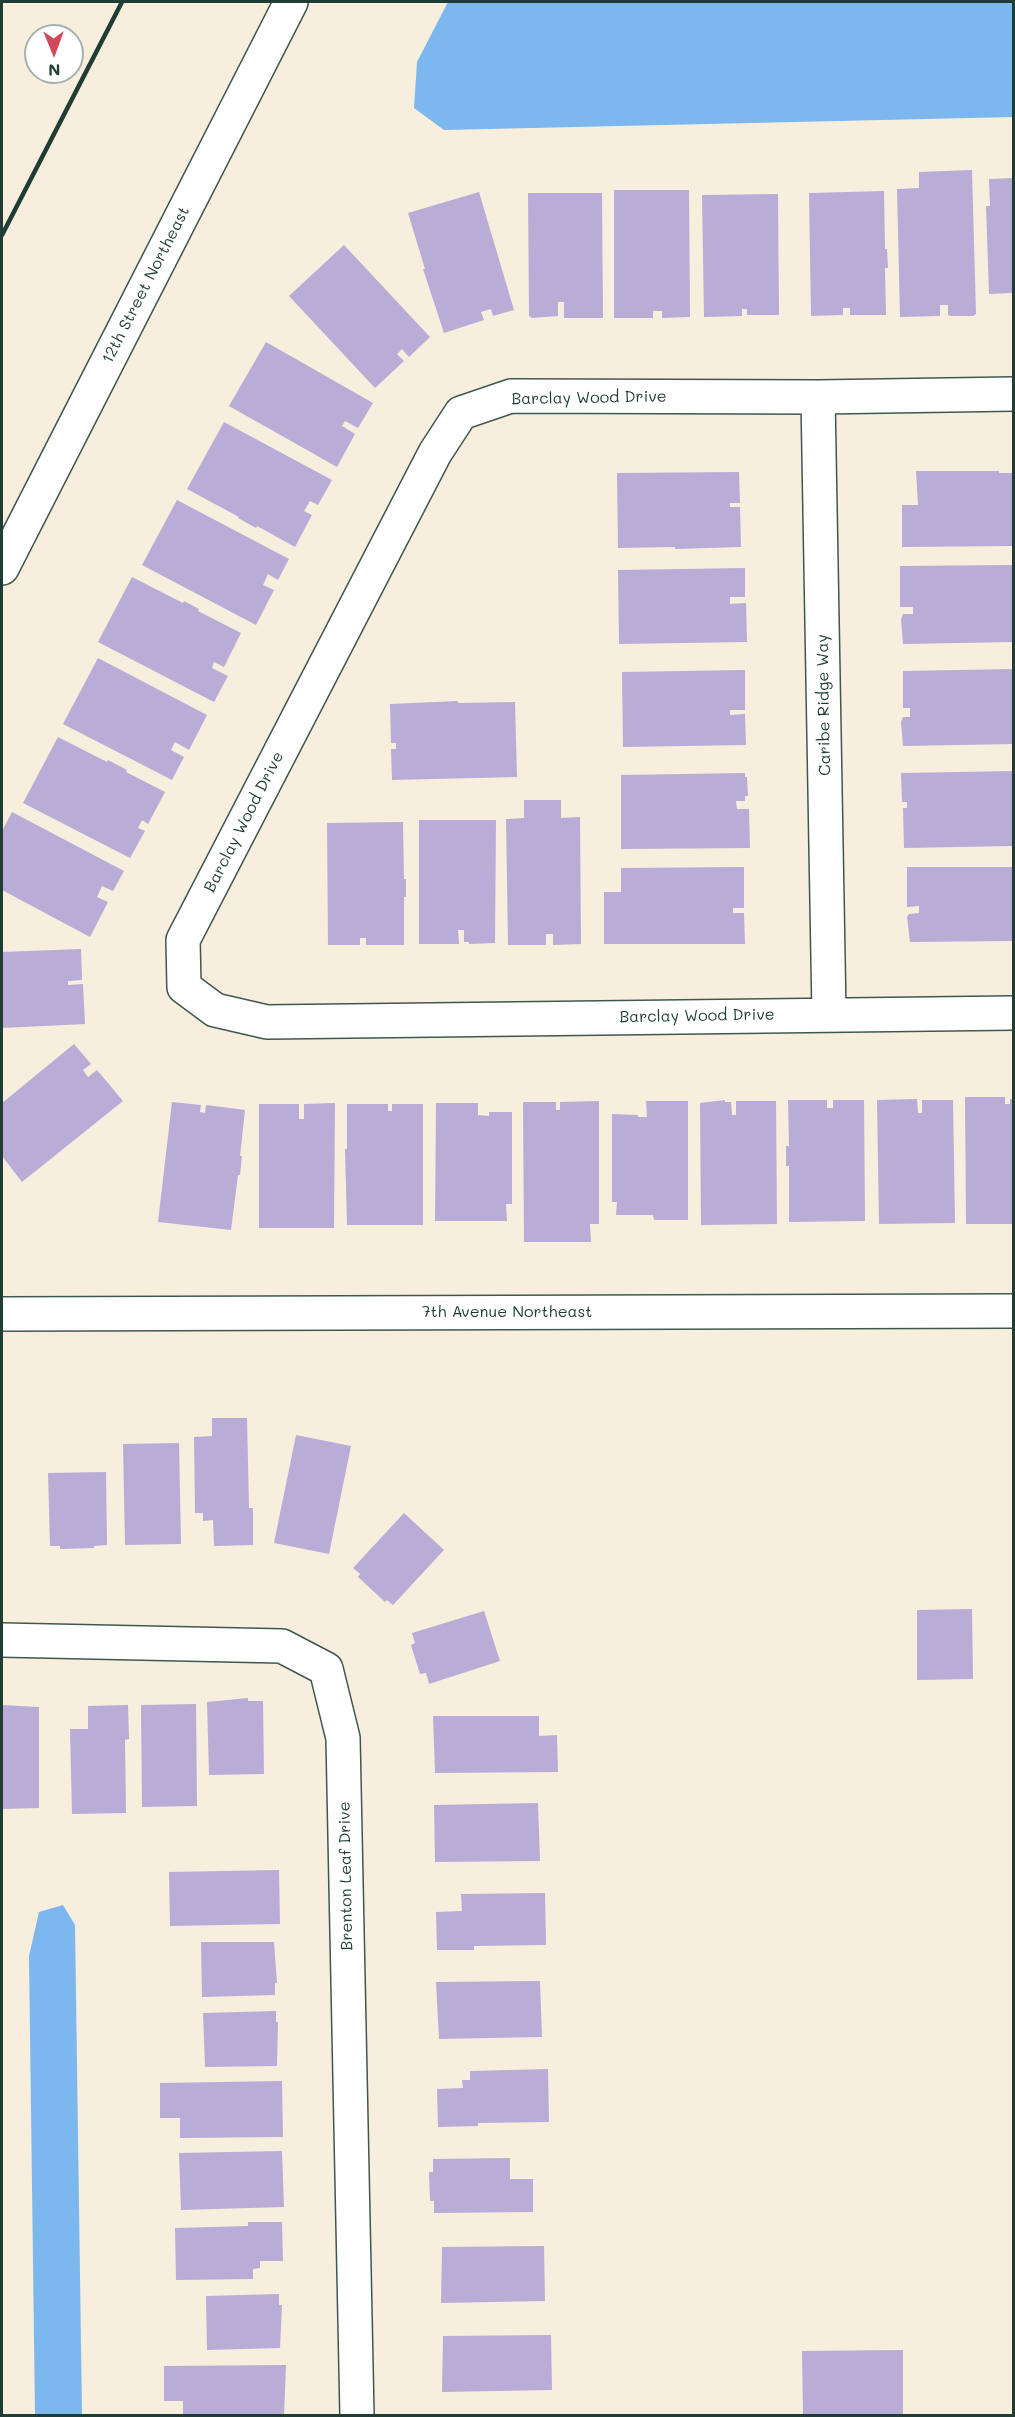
<!DOCTYPE html>
<style>
body{margin:0}
#map{position:relative;width:1015px;height:2417px;overflow:hidden;background:#f7eede;font-family:Mali,sans-serif}
canvas{display:block}
.frame{position:absolute;inset:0;border:3px solid #1f3d34;pointer-events:none}
.north{position:absolute;left:24px;top:24px;width:60px;height:60px;box-sizing:border-box;background:#fff;border:2px solid #a5b1ae;border-radius:50%;rotate:179deg;font-size:16px;font-weight:700;line-height:24px;text-align:center;color:#1f3d34}
.north::after{content:'';display:block;margin:auto;width:21px;height:27px;background:#d1495b;clip-path:polygon(50% 0,100% 100%,50% 72%,0 100%)}
</style>
<div id="map">
<canvas width="1015" height="2417"></canvas>
<div class="frame"></div>
<div class="north">N</div>
</div>
<script>
const c = document.querySelector('canvas').getContext('2d');
c.lineJoin = 'round';
function paint(path, color) { c.fillStyle = color; c.fill(path, 'evenodd'); }
const shape = rows => new Path2D(rows.map(r => 'M' + r).join(''));
function stroke(path, color, width, dash) { c.strokeStyle = color; c.lineWidth = width; c.lineCap = dash ? 'butt' : 'round'; c.setLineDash(dash || []); c.stroke(path); }
function drawText(font, color, halo, rows, align = 'center') {
  c.font = font + ' Mali,sans-serif'; c.lineWidth = 5; c.setLineDash([]); c.textBaseline = 'middle'; c.strokeStyle = halo; c.fillStyle = color; for (const [text, x, y, turn = 0] of rows) {
    c.save(); c.translate(x, y); c.rotate((+turn || 0) * Math.PI / 180); c.textAlign = isNaN(turn) ? turn : align; if (halo) c.strokeText(text, 0, 0); c.fillText(text, 0, 0); c.restore();
  }
}
const water = shape([
 [448,2,1013,2,1013,117,444,130,414,108,417,62],
 [63,1905,75,1925,82,2415,35,2415,29,1956,39,1912]
]);
const building = shape([
 [972,170,976,314,973,316,951,316,948,315,948,305,940,305,940,316,900,317,897,189,919,188,919,172],
 [1014,178,1014,291,1011,293,989,294,986,206,990,206,989,179],
 [614,190,689,190,690,317,662,318,662,311,653,311,653,318,614,318],
 [884,191,885,249,887,249,888,268,885,268,886,315,850,315,850,308,843,308,843,315,811,316,809,193],
 [479,192,514,310,493,316,491,309,481,312,484,320,444,333,423,269,425,269,408,213],
 [528,193,602,193,603,318,564,318,564,302,558,302,558,316,532,318,529,316],
 [778,194,779,315,747,315,747,309,742,309,742,316,704,317,702,195],
 [344,245,430,337,409,357,402,349,397,354,404,361,375,388,289,296],
 [266,342,373,403,358,428,345,421,342,426,355,434,337,467,229,406],
 [224,422,332,480,318,505,310,501,304,511,312,515,295,547,257,526,256,528,238,518,239,517,187,489],
 [916,471,999,471,999,473,1014,473,1014,546,902,547,902,505,918,505],
 [739,472,740,503,730,503,730,507,740,507,741,547,675,549,675,547,618,548,617,473],
 [177,500,289,559,278,580,268,574,263,585,274,590,256,625,142,565],
 [1014,565,1014,642,903,644,901,619,903,614,913,614,913,607,900,607,900,566],
 [745,568,745,597,730,597,730,604,746,603,747,642,619,644,618,570],
 [132,577,183,603,184,601,199,609,198,611,241,633,224,667,214,662,212,668,228,676,214,702,98,642],
 [98,658,207,715,189,750,175,742,171,750,184,757,172,780,63,724],
 [1014,669,1014,744,903,746,901,722,903,717,910,717,910,708,903,708,903,671],
 [745,670,745,710,730,710,730,715,745,714,746,745,623,747,622,672],
 [458,701,458,703,515,702,517,777,392,780,391,749,396,749,396,743,391,743,390,704],
 [58,737,107,762,108,760,127,770,126,772,165,792,148,824,142,820,138,828,145,831,130,858,23,803],
 [1014,771,1014,846,904,848,903,808,907,808,907,802,902,802,901,773],
 [745,773,745,777,747,777,748,796,745,796,745,801,736,801,737,809,749,809,750,848,621,849,621,775],
 [524,800,561,800,561,818,580,817,581,944,553,945,553,934,546,934,546,945,508,945,506,819,524,818],
 [12,812,124,871,113,891,102,886,97,897,108,902,90,937,2,890,2,831],
 [419,820,496,820,495,943,469,944,469,942,464,942,464,930,458,930,459,944,419,944],
 [403,822,404,879,406,879,406,897,404,897,404,945,366,945,366,938,360,938,360,945,328,945,327,823],
 [744,867,744,908,733,908,733,913,744,913,745,944,604,944,604,892,621,892,621,868],
 [907,867,1014,867,1014,941,910,942,907,917,909,914,919,913,919,906,907,907],
 [81,949,82,980,68,981,68,985,83,984,85,1024,2,1028,2,952],
 [74,1044,91,1064,83,1070,88,1077,97,1070,123,1101,22,1182,2,1156,2,1103],
 [965,1097,1005,1097,1005,1104,1010,1104,1010,1099,1014,1099,1014,1224,966,1224],
 [917,1099,918,1113,922,1113,922,1100,953,1100,955,1223,879,1224,877,1100],
 [725,1100,725,1102,731,1102,732,1115,736,1115,736,1101,776,1101,777,1224,701,1225,700,1103],
 [788,1100,827,1100,827,1108,833,1108,833,1100,864,1100,865,1221,789,1222,789,1166,786,1166,786,1146,789,1146],
 [599,1101,599,1224,590,1224,591,1242,524,1242,523,1102,556,1102,556,1110,560,1110,560,1102],
 [646,1101,688,1101,688,1220,654,1220,653,1215,616,1215,617,1202,612,1202,612,1114,638,1115,638,1117,647,1117],
 [172,1102,201,1105,200,1112,205,1113,206,1105,245,1110,240,1156,242,1156,240,1175,238,1175,231,1230,158,1222],
 [335,1103,334,1228,259,1228,259,1104,299,1104,299,1119,304,1119,304,1104],
 [436,1103,478,1103,478,1115,489,1116,489,1112,512,1112,512,1204,506,1204,507,1221,435,1221],
 [347,1104,388,1104,388,1111,392,1111,392,1104,423,1104,423,1225,347,1225,345,1149,347,1149],
 [212,1418,247,1418,249,1508,253,1508,253,1545,214,1546,213,1520,203,1521,203,1513,195,1513,194,1437,212,1436],
 [296,1435,351,1446,329,1554,274,1543],
 [179,1443,181,1544,125,1545,123,1444],
 [106,1472,107,1545,94,1546,94,1548,60,1549,60,1546,50,1546,48,1473],
 [404,1513,444,1550,393,1605,387,1600,385,1602,358,1577,360,1574,353,1568],
 [972,1609,973,1679,917,1680,917,1610],
 [484,1611,500,1661,429,1684,426,1673,420,1674,411,1645,415,1643,412,1633],
 [248,1698,248,1701,263,1701,264,1774,209,1775,207,1702],
 [196,1704,197,1806,142,1807,141,1705],
 [2,1705,39,1707,39,1808,2,1809],
 [128,1705,129,1739,125,1740,126,1813,72,1814,70,1729,88,1729,88,1706],
 [433,1716,539,1716,539,1736,557,1735,558,1772,435,1773],
 [538,1803,540,1861,435,1862,434,1805],
 [279,1870,280,1924,170,1926,169,1872],
 [545,1893,546,1945,474,1946,474,1950,437,1950,436,1912,462,1911,461,1894],
 [201,1942,274,1942,277,1983,275,1983,275,1995,202,1997],
 [540,1981,542,2037,439,2039,436,1982],
 [276,2011,276,2022,278,2022,277,2066,205,2067,203,2013],
 [548,2069,549,2122,478,2123,478,2126,438,2127,437,2089,463,2088,462,2080,470,2080,470,2071],
 [282,2081,283,2137,180,2138,180,2118,160,2118,160,2083],
 [282,2151,284,2207,181,2210,179,2153],
 [510,2158,510,2179,533,2179,533,2212,434,2213,434,2201,430,2201,429,2172,433,2172,433,2159],
 [248,2222,282,2222,283,2261,260,2261,260,2268,253,2269,253,2279,176,2280,175,2228,248,2226],
 [544,2246,545,2301,441,2303,442,2247],
 [279,2294,279,2305,282,2305,280,2348,207,2350,206,2296],
 [551,2335,552,2390,442,2392,443,2336],
 [903,2350,903,2416,803,2416,802,2351],
 [286,2365,284,2416,183,2416,183,2401,164,2401,164,2366]
]);
const minor = shape([
 [1014,394,818,397,511,396,461,413,435,453,183,940,184,987,215,1010,267,1022,1014,1013],
 [818,397,829,1014],
 [2,568,291,2],
 [2,1314,1014,1311],
 [2,1640,282,1646,326,1669,343,1738,357,2416]
]);
const rail = shape([
 [2,235,122,2]
]);
const streetNames = [
 ["12th Street Northeast",146,285,-63],
 ["Barclay Wood Drive",589,398,-1],
 ["Caribe Ridge Way",824,705,-91],
 ["Barclay Wood Drive",244,822,-63],
 ["Barclay Wood Drive",697,1016,-1],
 ["7th Avenue Northeast",507,1312],
 ["Brenton Leaf Drive",346,1876,-91]
];
paint(water, '#7cb7ee');
paint(building, '#b9acd7');
stroke(minor, '#3f584e', 36);
stroke(minor, '#fff', 33);
stroke(rail, '#1f3d34', 4.5);
drawText('16px', '#1f3d34', '#fff', streetNames);
</script>
